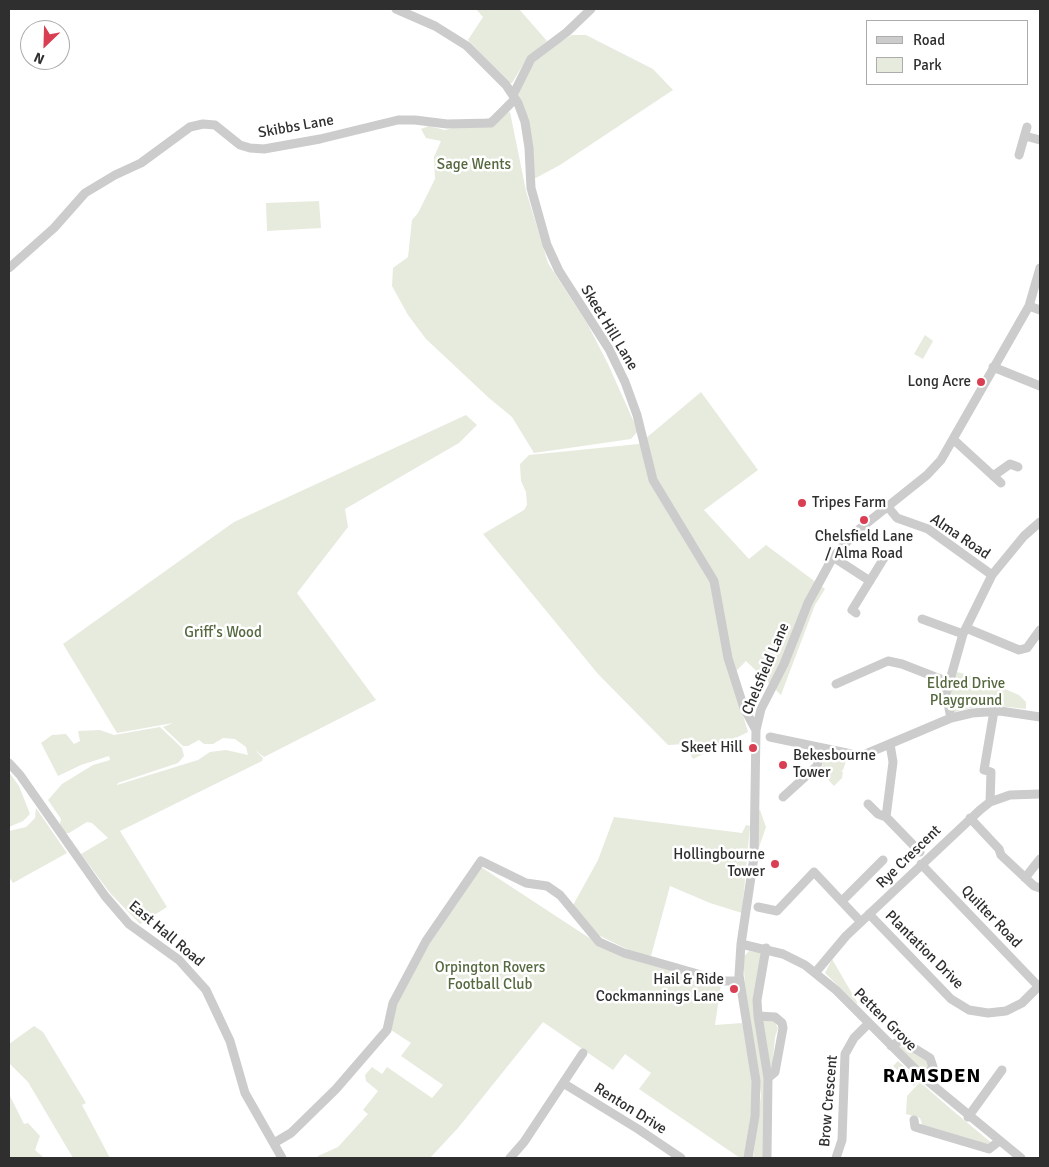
<!DOCTYPE html>
<style>
body{margin:0}
#map{position:relative;width:1049px;height:1167px;overflow:hidden;background:#fff;font-family:Signika,sans-serif}
canvas{display:block}
.frame{position:absolute;inset:0;border:10px solid #2f2f2f;pointer-events:none}
.legend{position:absolute;left:866px;top:20px;width:162px;height:65px;box-sizing:border-box;background:#fff;border:1px solid #acacac;margin:0;padding:6px 9px;list-style:none;font-size:15px;color:#2f2f2f}
.legend li{display:flex;align-items:center;gap:10px;height:25px}
.legend b{width:25px;border:1px solid #acacac}
.north{position:absolute;left:20px;top:20px;width:50px;height:50px;box-sizing:border-box;background:#fff;border:1px solid #acacac;border-radius:50%;rotate:204deg;font-size:14px;font-weight:700;line-height:20px;text-align:center;color:#2f2f2f}
.north::after{content:'';display:block;margin:auto;width:18px;height:22px;background:#da3e52;clip-path:polygon(50% 0,100% 100%,50% 72%,0 100%)}
</style>
<div id="map">
<canvas width="1049" height="1167"></canvas>
<div class="frame"></div>
<ul class="legend">
<li><b style="height:6px;background:#ccc"></b>Road</li>
<li><b style="height:14px;background:#e6ebde"></b>Park</li>
</ul>
<div class="north">N</div>
</div>
<script>
const c = document.querySelector('canvas').getContext('2d');
c.lineJoin = 'round';
function paint(path, color) { c.fillStyle = color; c.fill(path, 'evenodd'); }
const shape = rows => new Path2D(rows.map(r => 'M' + r).join(''));
function stroke(path, color, width, dash) { c.strokeStyle = color; c.lineWidth = width; c.lineCap = dash ? 'butt' : 'round'; c.setLineDash(dash || []); c.stroke(path); }
function drawText(font, color, halo, rows, align = 'center') {
  c.font = font + ' Signika,sans-serif'; c.lineWidth = 5; c.setLineDash([]); c.textBaseline = 'middle'; c.strokeStyle = halo; c.fillStyle = color; for (const [text, x, y, turn = 0] of rows) {
    c.save(); c.translate(x, y); c.rotate((+turn || 0) * Math.PI / 180); c.textAlign = isNaN(turn) ? turn : align; if (halo) c.strokeText(text, 0, 0); c.fillText(text, 0, 0); c.restore();
  }
}
const green = shape([
 [476,9,519,9,547,41,526,60,512,83,509,83,468,40,483,17],
 [572,35,586,35,653,69,673,90,560,165,534,179,518,95,526,75,536,60,548,49],
 [510,112,526,191,548,263,588,325,608,364,638,431,631,439,534,453,512,417,489,398,426,339,408,315,392,286,393,268,408,257,412,220,418,213,435,179,434,157,441,141,426,138,421,129,429,126,445,130],
 [319,201,321,228,267,231,266,203],
 [925,335,933,341,923,359,914,354],
 [701,392,758,470,704,510,749,559,766,545,825,589,815,605,781,695,746,661,731,676,748,732,693,759,685,744,668,745,598,674,483,534,524,510,527,505,526,492,521,481,520,464,529,455,639,444],
 [466,415,477,425,459,443,345,509,348,527,297,593,376,700,264,757,255,750,263,758,262,761,120,831,167,907,140,924,110,893,81,854,108,838,92,823,87,822,69,833,63,833,59,828,61,819,48,800,62,784,93,765,110,760,109,756,81,765,58,776,41,743,52,735,66,734,74,744,80,741,78,731,100,730,114,735,160,727,182,748,184,756,178,763,118,783,117,785,198,760,210,752,226,750,248,755,246,747,235,739,223,738,213,744,204,744,199,740,188,746,183,746,163,727,173,723,117,733,63,644,234,522],
 [953,671,980,678,1019,695,1026,702,1026,709,998,706,970,708,952,713,949,702],
 [828,754,847,758,843,770,841,771,843,772,842,778,834,786,821,772,824,757],
 [9,772,19,786,30,814,23,821,9,827],
 [36,808,67,853,13,883,9,877,9,831,26,827,35,818],
 [760,810,766,827,757,853,757,811],
 [614,817,742,833,746,825,750,826,742,913,710,903,670,886,651,956,637,954,594,933,572,907,598,860],
 [481,867,597,943,721,984,715,1025,742,1023,752,1072,752,1106,744,1158,740,1158,639,1089,651,1073,625,1054,613,1070,543,1022,458,1128,430,1158,318,1158,318,1156,338,1147,368,1114,363,1110,378,1091,366,1081,365,1075,372,1067,382,1074,387,1067,432,1098,443,1085,401,1056,411,1043,391,1030,400,992,427,946],
 [749,951,763,953,757,975,765,1079,765,1158,753,1158,761,1095,745,984,743,957],
 [832,959,857,1002,857,1004,825,973],
 [764,1017,773,1019,778,1028,775,1037,773,1058,775,1066,769,1067,762,1023],
 [34,1026,43,1032,86,1103,82,1105,110,1158,73,1158,28,1082,9,1063,9,1044],
 [899,1042,931,1063,926,1071,923,1071,897,1048],
 [898,1061,919,1081,914,1086,893,1066],
 [920,1082,952,1110,993,1144,986,1145,923,1127,920,1118,906,1114,907,1096],
 [9,1094,24,1124,28,1123,40,1136,35,1150,44,1158,9,1158]
]);
const minor = shape([
 [396,9,435,26,467,46,506,85,518,103,525,122,529,148,531,188,547,245,559,271,609,349,625,382,637,415,653,480,714,581,728,658,744,708,756,730],
 [513,95,531,59,567,32,591,9],
 [1025,136,1040,140],
 [1019,155,1027,127],
 [9,268,54,228,85,193,115,175,141,163,190,127,203,124,215,125,240,145,250,148,264,149,320,139,398,120,415,120,447,124,491,123,515,99],
 [1029,306,1040,310],
 [993,367,1040,386],
 [954,440,1001,483],
 [993,476,1010,464,1018,467],
 [888,507,897,518,928,529,992,575],
 [833,557,870,581],
 [856,613,852,610,884,558,880,555],
 [922,619,963,634],
 [966,628,1019,650,1027,648,1040,630],
 [836,684,888,661,902,664,948,682],
 [951,718,946,694,963,634,992,575,1024,536,1040,522],
 [770,737,861,756,951,718,972,713,1000,711,1040,717],
 [890,744,893,762,886,817,920,852],
 [9,763,20,775,105,896,129,924,179,960,206,990,230,1041,245,1093,282,1158],
 [783,797,817,766,822,748],
 [990,802,991,772,984,770,994,711],
 [868,804,878,814,886,817],
 [970,818,999,849,1001,855,1034,886,1040,888],
 [921,864,1040,988],
 [1025,878,1040,859],
 [842,901,883,860],
 [758,907,777,911,814,872,861,922],
 [869,914,951,999,969,1010,988,1013,1006,1011,1022,1003,1040,985],
 [741,944,783,954,805,965,836,990,924,1078,1021,1158],
 [766,948,757,1000,758,1016,768,1078],
 [815,973,846,936,980,810,990,802,1010,795,1040,794],
 [758,1016,775,1017,782,1023,783,1028,775,1072,768,1078,767,1158],
 [891,1046,901,1040,930,1058,933,1067,924,1078],
 [563,1083,638,1129,681,1158],
 [968,1117,1002,1070],
 [914,1120,915,1127,989,1149,998,1142],
 [274,1143,291,1133,336,1089,387,1030,393,1003,426,941,481,861,526,883,547,886,560,895,599,942,624,953,677,968,722,981,739,981],
 [510,1158,524,1142,583,1053],
 [748,1158,755,1116,756,1081,739,975,741,944,754,857,756,730,761,709,784,664,808,603,833,557,857,531,927,475,941,460,1029,306,1040,268],
 [836,1158,842,1140,845,1054,854,1038,869,1023]
]);
const markers = [
 [981,382,5,"#da3e52"],
 [802,503,5,"#da3e52"],
 [864,520,5,"#da3e52"],
 [753,748,5,"#da3e52"],
 [783,765,5,"#da3e52"],
 [775,864,5,"#da3e52"],
 [734,989,5,"#da3e52"]
];
const streetNames = [
 ["Skibbs Lane",296,127,-10],
 ["Skeet Hill Lane",609,328,59],
 ["Alma Road",960,537,34],
 ["Chelsfield Lane",766,669,-67],
 ["Rye Crescent",909,857,-44],
 ["Quilter Road",991,917,46],
 ["East Hall Road",166,934,40],
 ["Plantation Drive",924,950,45],
 ["Petten Grove",885,1020,45],
 ["Brow Crescent",829,1101,-85],
 ["Renton Drive",630,1109,32]
];
const parkNames = [
 ["Sage Wents",474,165],
 ["Griff's Wood",223,633],
 ["Eldred Drive",966,684],
 ["Playground",966,701],
 ["Orpington Rovers",490,968],
 ["Football Club",490,985]
];
const poiNames = [
 ["Long Acre",971,382],
 ["Tripes Farm",812,503,"left"],
 ["Chelsfield Lane",864,537,"center"],
 ["/ Alma Road",864,554,"center"],
 ["Skeet Hill",743,748],
 ["Bekesbourne",793,756,"left"],
 ["Tower",793,773,"left"],
 ["Hollingbourne",765,855],
 ["Tower",765,872],
 ["Hail & Ride",724,980],
 ["Cockmannings Lane",724,997]
];
const districtNames = [
 ["RAMSDEN",932,1077]
];
paint(green, '#e6ebde');
stroke(minor, '#ccc', 9);
for (const [x, y, r, color] of markers) { const dot = new Path2D(); dot.arc(x, y, r, 0, 2 * Math.PI); c.fillStyle = color; c.fill(dot); stroke(dot, '#fff', 2); }
drawText('15px', '#2f2f2f', '#fff', streetNames);
drawText('15px', '#55683f', '#fff', parkNames);
drawText('15px', '#2f2f2f', '#fff', poiNames, 'right');
c.letterSpacing = '1px';
drawText('bold 20px', '#000', '#fff', districtNames);
c.letterSpacing = '0px';
</script>
